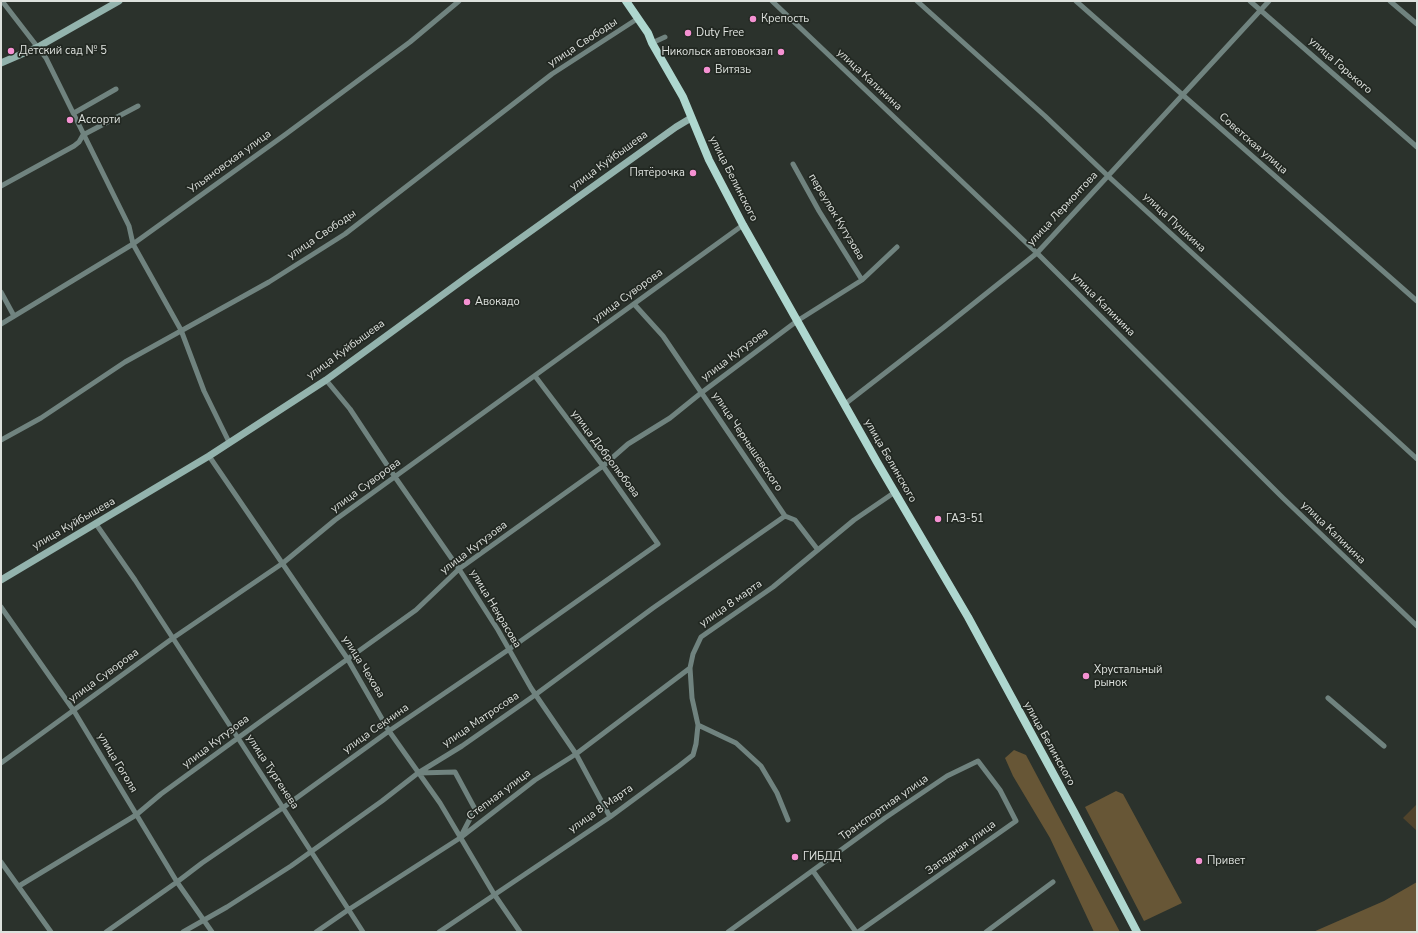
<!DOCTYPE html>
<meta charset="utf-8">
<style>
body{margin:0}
#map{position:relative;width:1418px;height:933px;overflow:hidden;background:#2b322c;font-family:"Nunito Sans",sans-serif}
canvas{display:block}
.frame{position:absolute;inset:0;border:2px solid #dde1dd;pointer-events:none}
</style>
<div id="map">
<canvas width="1418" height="933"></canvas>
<div class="frame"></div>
</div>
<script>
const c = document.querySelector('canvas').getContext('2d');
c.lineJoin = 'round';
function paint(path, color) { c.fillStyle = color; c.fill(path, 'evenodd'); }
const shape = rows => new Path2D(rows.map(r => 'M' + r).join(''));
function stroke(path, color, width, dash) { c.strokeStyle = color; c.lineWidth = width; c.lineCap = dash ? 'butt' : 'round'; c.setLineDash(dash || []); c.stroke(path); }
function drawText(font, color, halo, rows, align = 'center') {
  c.font = font + ' "Nunito Sans",sans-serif'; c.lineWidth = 3.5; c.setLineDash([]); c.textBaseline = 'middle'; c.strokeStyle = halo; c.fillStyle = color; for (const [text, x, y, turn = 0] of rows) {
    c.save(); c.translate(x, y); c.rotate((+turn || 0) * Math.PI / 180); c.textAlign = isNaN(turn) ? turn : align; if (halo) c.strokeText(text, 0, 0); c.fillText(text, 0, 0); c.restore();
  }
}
const green = shape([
 [1417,804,1417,831,1403,818]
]);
const forest = shape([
 [1014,750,1026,755,1120,932,1094,932,1050,838,1013,776,1005,758],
 [1116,791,1123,794,1182,903,1144,921,1085,807],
 [1417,882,1417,932,1313,932,1384,901]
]);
const minor = shape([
 [2,1,46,58,129,226,133,244,181,330,204,391,229,442],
 [772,1,1037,253,1283,498,1417,626],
 [917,1,1045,116,1108,176,1417,459],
 [1076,1,1417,301],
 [1250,1,1417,147],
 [1390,1,1417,24],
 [652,43,665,37],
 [74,113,116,89],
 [793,164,819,211,862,280],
 [1,186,74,146,79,142,83,135,138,106],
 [1,292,14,316],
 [634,304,663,336,785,516],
 [1,324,133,244,286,134,410,42,459,1],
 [326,380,350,409,395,477,459,569,498,630,531,688,576,754,610,817],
 [845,404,943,328,1037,253,1269,1],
 [1,440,41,418,125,362,269,282,345,234,552,74,637,19],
 [209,456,347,658,389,731,440,803,494,894,520,932],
 [785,516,795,520,818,550],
 [96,524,135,580,238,738,363,932],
 [1,607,74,711,177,882,212,932],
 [1328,698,1384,746],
 [1,763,173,638,283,563,335,520,743,225],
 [419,773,455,772,475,809,461,836],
 [788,820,777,793,761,766,736,743,698,725,692,698,690,668,693,654,701,637,773,587,854,520,895,492],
 [1,862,51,932],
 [813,871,856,932],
 [19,886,136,815,161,794,264,719,416,610,459,569,603,466,628,444,670,418,701,393,797,321,862,280,897,247],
 [106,932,177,882,202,863,284,807,389,731,508,650,658,544,603,466,535,376],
 [183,932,227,907,291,866,382,801,418,773,462,746,535,695,653,608,785,516],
 [316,932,348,910,460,838,535,780,576,754,690,668],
 [439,932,610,817,679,766,693,755,696,744,698,725],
 [728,932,885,818,947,776,978,761,1000,790,1016,821,858,932],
 [986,932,1053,882]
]);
const secondary = shape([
 [1,63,38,47,119,1],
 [1,580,209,456,326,380,471,274,676,127,691,118]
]);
const primary = shape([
 [626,1,648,33,652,43,683,97,709,160,743,225,877,462,968,617,1074,812,1137,932]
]);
const markers = [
 [753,19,4,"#f591d2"],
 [688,33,4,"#f591d2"],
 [11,51,4,"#f591d2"],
 [781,52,4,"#f591d2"],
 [707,70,4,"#f591d2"],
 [70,120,4,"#f591d2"],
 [693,173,4,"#f591d2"],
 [467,302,4,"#f591d2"],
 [938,519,4,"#f591d2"],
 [1086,676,4,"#f591d2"],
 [795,857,4,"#f591d2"],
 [1199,861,4,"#f591d2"]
];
const poiNames = [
 ["Крепость",761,19],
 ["Duty Free",696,33],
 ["Детский сад № 5",19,51],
 ["Никольск автовокзал",773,52,"right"],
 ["Витязь",715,70],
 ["Ассорти",78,120],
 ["Пятёрочка",685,173,"right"],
 ["Авокадо",475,302],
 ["ГАЗ-51",946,519],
 ["Хрустальный",1094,670],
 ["рынок",1094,683],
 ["ГИБДД",803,857],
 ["Привет",1207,861]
];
const streetNames = [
 ["улица Свободы",583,43,-33],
 ["улица Горького",1340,66,41],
 ["улица Калинина",869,80,43],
 ["Советская улица",1253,144,41],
 ["улица Куйбышева",609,161,-36],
 ["Ульяновская улица",230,162,-36],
 ["улица Белинского",733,179,63],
 ["улица Лермонтова",1063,209,-47],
 ["переулок Кутузова",836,217,59],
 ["улица Пушкина",1174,223,43],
 ["улица Свободы",322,235,-34],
 ["улица Суворова",628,296,-36],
 ["улица Калинина",1103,305,45],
 ["улица Куйбышева",346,350,-36],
 ["улица Кутузова",735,355,-37],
 ["улица Чернышевского",747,442,56],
 ["улица Добролюбова",605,454,53],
 ["улица Белинского",890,461,60],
 ["улица Суворова",366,486,-36],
 ["улица Куйбышева",74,524,-30],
 ["улица Калинина",1333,533,44],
 ["улица Кутузова",474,548,-37],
 ["улица 8 марта",731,604,-35],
 ["улица Некрасова",495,609,59],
 ["улица Чехова",363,667,58],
 ["улица Суворова",104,676,-36],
 ["улица Матросова",481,720,-34],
 ["улица Секнина",376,729,-35],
 ["улица Кутузова",216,742,-37],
 ["улица Белинского",1049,744,61],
 ["улица Гоголя",117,763,59],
 ["улица Тургенева",272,772,57],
 ["Степная улица",499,795,-37],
 ["Транспортная улица",884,808,-35],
 ["улица 8 Марта",601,809,-35],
 ["Западная улица",961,848,-36]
];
paint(green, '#50432b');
paint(forest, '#675636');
stroke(minor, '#70837f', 5);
stroke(secondary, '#93b3ad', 7);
stroke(primary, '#aed7cf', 8);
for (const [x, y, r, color] of markers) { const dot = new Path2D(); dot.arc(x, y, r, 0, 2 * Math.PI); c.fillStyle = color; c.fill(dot); stroke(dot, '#222822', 1.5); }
drawText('11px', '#dde1dd', '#222822', poiNames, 'left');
drawText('11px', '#dde1dd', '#222822', streetNames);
</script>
